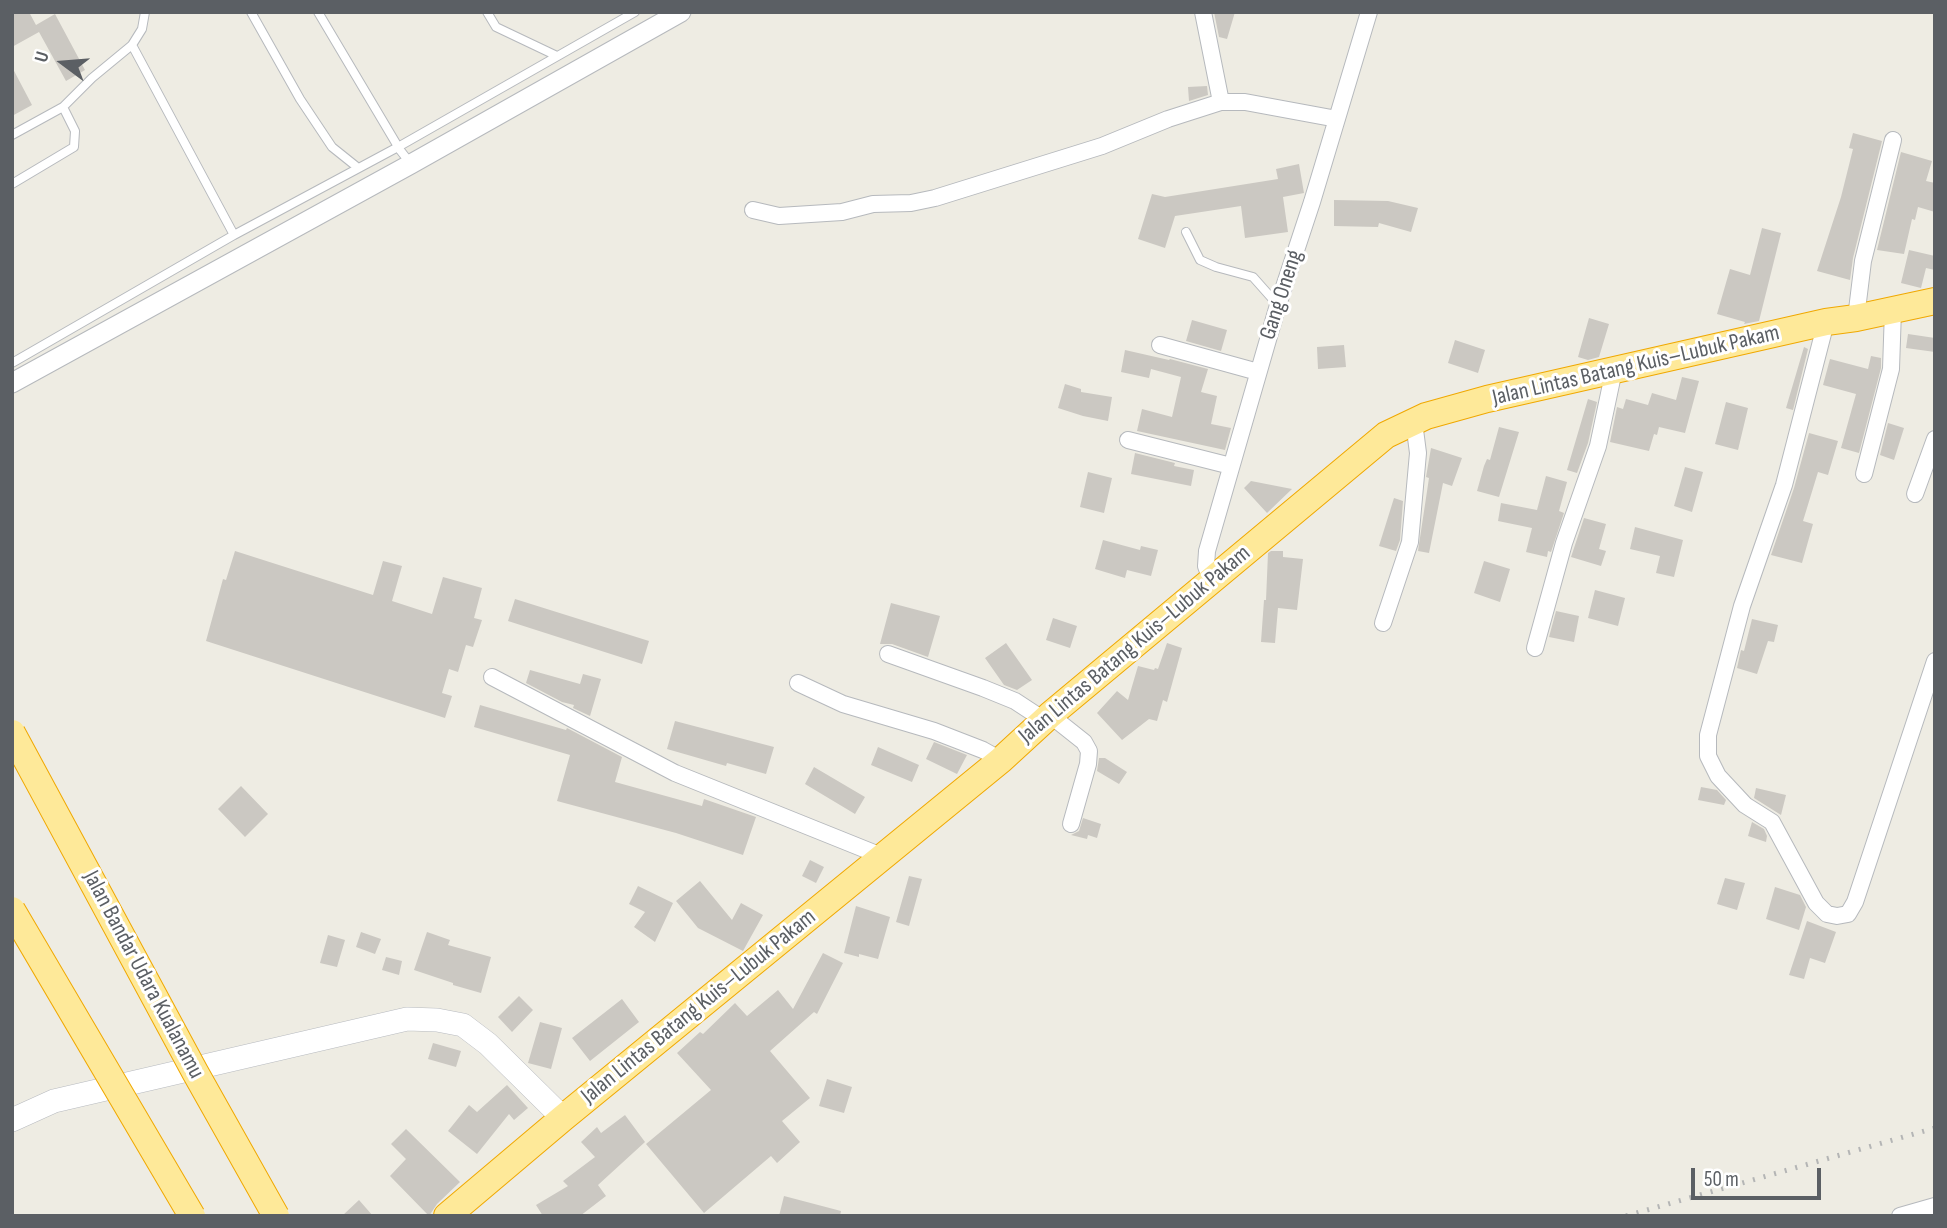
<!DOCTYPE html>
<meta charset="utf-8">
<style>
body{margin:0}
#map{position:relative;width:1947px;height:1228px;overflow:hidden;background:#eeece3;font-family:"Sofia Sans Condensed",sans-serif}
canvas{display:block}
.frame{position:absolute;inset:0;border:14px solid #5b5f64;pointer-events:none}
.north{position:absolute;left:28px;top:28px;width:70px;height:70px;-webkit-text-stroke:5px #fff;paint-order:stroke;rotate:286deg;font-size:19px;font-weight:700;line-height:28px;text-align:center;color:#5b5f64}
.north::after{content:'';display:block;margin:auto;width:24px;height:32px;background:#5b5f64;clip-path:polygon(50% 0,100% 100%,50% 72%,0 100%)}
.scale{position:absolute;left:1691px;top:1168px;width:130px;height:32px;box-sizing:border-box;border:4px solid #5b5f64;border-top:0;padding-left:9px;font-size:21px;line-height:24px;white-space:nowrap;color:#5b5f64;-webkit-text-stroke:5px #fff;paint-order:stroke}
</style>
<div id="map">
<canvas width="1947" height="1228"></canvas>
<div class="frame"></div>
<div class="north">U</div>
<div class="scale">50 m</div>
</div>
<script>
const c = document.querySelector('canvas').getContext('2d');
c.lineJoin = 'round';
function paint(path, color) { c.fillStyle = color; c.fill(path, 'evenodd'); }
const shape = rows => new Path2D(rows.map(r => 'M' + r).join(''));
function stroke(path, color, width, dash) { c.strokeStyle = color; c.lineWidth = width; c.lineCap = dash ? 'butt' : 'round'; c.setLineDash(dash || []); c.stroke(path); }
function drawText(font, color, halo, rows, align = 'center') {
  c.font = font + ' "Sofia Sans Condensed",sans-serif'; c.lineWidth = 6; c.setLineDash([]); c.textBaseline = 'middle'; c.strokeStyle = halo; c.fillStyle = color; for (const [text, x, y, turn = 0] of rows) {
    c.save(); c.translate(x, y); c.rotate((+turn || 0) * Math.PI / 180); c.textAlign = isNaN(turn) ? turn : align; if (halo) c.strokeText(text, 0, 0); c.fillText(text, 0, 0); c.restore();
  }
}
const building = shape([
 [12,12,29,12,36,25,55,14,85,70,66,81,39,32,12,47],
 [1214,12,1235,12,1227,39,1219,37],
 [12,67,32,105,12,116],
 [1207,86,1208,95,1189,101,1188,87],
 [1853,133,1882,141,1853,258,1850,280,1817,271,1841,197,1853,149,1849,148],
 [1901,152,1932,161,1926,181,1935,183,1935,212,1918,207,1915,220,1912,219,1904,254,1877,250],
 [1299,164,1304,193,1283,197,1288,232,1245,238,1241,206,1175,216,1165,248,1138,239,1152,194,1165,197,1278,179,1276,169],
 [1334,200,1388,201,1418,208,1411,232,1379,223,1378,227,1334,226],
 [1762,228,1781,233,1759,321,1744,324,1745,322,1717,314,1730,269,1750,275],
 [1909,250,1935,256,1935,270,1926,268,1921,288,1901,283],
 [1589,318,1609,324,1599,357,1588,360,1578,357],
 [1192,320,1227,330,1221,351,1186,341],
 [1908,334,1935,338,1935,352,1906,348],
 [1455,340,1485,350,1478,373,1448,363],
 [1344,345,1346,367,1318,369,1317,347],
 [1804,347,1808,349,1793,410,1786,408],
 [1125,350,1169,360,1170,359,1208,369,1201,392,1217,396,1211,424,1231,428,1225,450,1137,431,1142,409,1172,417,1181,377,1151,369,1149,378,1121,372],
 [1871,356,1881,358,1881,368,1859,453,1841,448,1856,394,1823,385,1830,359,1868,369],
 [1682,377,1699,381,1685,433,1659,427,1657,435,1654,434,1649,451,1610,442,1617,407,1623,409,1626,399,1648,405,1652,393,1676,400],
 [1065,384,1081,389,1081,392,1112,397,1108,421,1083,416,1058,408],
 [1588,399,1597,402,1588,443,1577,473,1567,470],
 [1726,402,1748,408,1738,450,1715,444],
 [1888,423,1904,428,1894,460,1880,455],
 [1499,427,1519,432,1499,497,1477,491,1484,466,1487,459,1490,460],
 [1809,433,1838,441,1828,475,1818,472,1803,521,1813,524,1802,563,1771,555,1794,488],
 [1431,448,1462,458,1452,486,1443,483,1429,553,1418,551,1429,478,1426,477],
 [1135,453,1175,463,1174,466,1194,470,1191,486,1131,474],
 [1685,467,1703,472,1692,512,1674,506],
 [1088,472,1112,478,1104,513,1080,507],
 [1546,476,1567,482,1559,511,1564,513,1551,552,1548,551,1547,557,1526,552,1532,528,1498,521,1501,503,1537,510],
 [1251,481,1292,489,1267,513,1244,488],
 [1394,498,1403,501,1400,540,1396,551,1379,546],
 [1584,518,1606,524,1599,549,1606,551,1601,566,1571,557],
 [1635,527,1683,540,1674,577,1656,573,1660,556,1630,549],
 [1103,540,1140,550,1141,546,1158,550,1151,576,1127,570,1125,578,1095,569],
 [235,551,373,595,383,561,402,566,392,601,432,614,443,577,482,588,474,618,482,620,473,647,466,645,458,672,449,669,442,693,452,696,445,718,206,641,223,579,226,580],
 [1271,551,1283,551,1283,557,1303,559,1297,610,1278,608,1275,643,1261,642,1264,600,1266,600,1268,553],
 [1484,561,1510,569,1500,602,1474,593],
 [1595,590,1625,598,1618,626,1588,618],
 [515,599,649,641,642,664,508,621],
 [891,603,940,616,928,657,892,644,880,644],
 [1556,611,1579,616,1574,642,1549,637],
 [1053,618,1077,626,1070,648,1046,640],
 [1752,619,1778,625,1774,642,1768,641,1757,674,1737,668,1741,650,1744,651],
 [1006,643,1032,680,1017,690,1004,685,985,658],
 [1167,643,1182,648,1167,702,1163,700,1157,721,1149,719,1122,740,1097,713,1117,691,1128,700,1138,666,1154,670,1155,668,1158,669],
 [530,670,580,684,583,674,601,679,590,716,573,708,574,705,562,702,526,683],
 [480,705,566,730,567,728,622,757,615,782,702,806,704,799,756,817,743,855,676,833,557,801,570,755,474,727],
 [675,721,774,747,766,774,727,763,726,766,667,749],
 [934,742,967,755,957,774,926,759],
 [878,747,919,765,912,782,871,765],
 [1099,758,1105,758,1127,772,1119,784,1097,771],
 [814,767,865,797,855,814,805,784],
 [241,786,268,814,245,837,218,809],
 [1701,787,1717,790,1726,800,1724,805,1698,800],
 [1756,788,1786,795,1781,815,1754,798],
 [1083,818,1101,824,1097,838,1088,835,1087,839,1071,835,1079,831],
 [1752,822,1764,829,1767,836,1766,842,1748,836],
 [810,860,824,867,816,883,802,876],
 [909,876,922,879,909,926,896,922],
 [1725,878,1745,883,1737,910,1717,904],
 [700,881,732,920,741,903,763,915,743,951,698,928,676,901],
 [638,886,673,903,655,942,634,927,645,912,629,904],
 [1775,887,1800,895,1806,907,1799,930,1766,919],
 [856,906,890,917,878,959,859,954,859,957,844,953],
 [1807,921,1836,932,1825,963,1810,958,1804,979,1789,975],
 [361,932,381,939,375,954,356,947],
 [427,932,450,940,448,945,491,957,481,993,453,985,453,983,414,970],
 [328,935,345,940,337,967,320,963],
 [823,953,843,963,817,1014,814,1012,770,1051,810,1098,782,1121,800,1142,777,1163,771,1156,704,1213,646,1144,711,1090,677,1053,700,1032,703,1034,735,1003,747,1016,778,990,793,1009],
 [386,957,402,961,399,975,382,970],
 [519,996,533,1010,512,1032,498,1017],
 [622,999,639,1022,590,1061,572,1038],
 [540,1022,562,1028,551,1069,528,1063],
 [433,1043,461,1051,456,1067,428,1059],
 [827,1079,852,1087,844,1113,819,1106],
 [507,1085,528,1108,514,1120,509,1114,477,1154,448,1131,469,1105,477,1112],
 [625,1115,645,1142,598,1185,606,1196,580,1216,543,1216,536,1205,568,1186,563,1181,595,1157,581,1142,597,1127,601,1133],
 [406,1129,460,1182,437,1204,429,1216,390,1176,406,1159,391,1144],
 [784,1196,841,1211,840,1216,779,1216],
 [359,1200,373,1216,342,1216]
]);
const service = shape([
 [251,12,300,99,332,147,357,167],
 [318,12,400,150,411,164],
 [487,12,496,27,557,56],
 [132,45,234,235],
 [12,135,63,107,92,78,132,45,142,29,145,12],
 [12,184,74,147,75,131,63,107],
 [1186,232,1200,260,1216,267,1253,277,1277,304],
 [12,363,234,235,398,147,635,12]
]);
const minor = shape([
 [1203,12,1221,102],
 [753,210,779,216,842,212,873,204,911,203,935,198,1102,146,1168,119,1221,102,1245,102,1337,119],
 [1856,318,1863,261,1893,140],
 [1826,322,1784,485,1742,606,1708,735,1708,756,1718,776,1745,805,1772,822,1816,903,1827,914,1837,916,1848,914,1855,902,1935,661],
 [1160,345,1258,372],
 [1128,440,1231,466],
 [1864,474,1891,369,1893,310],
 [1915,494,1935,439],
 [1211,580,1206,566,1207,551,1278,305,1312,202,1369,12],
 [1383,623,1410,542,1418,453,1414,422],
 [1535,648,1564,543,1598,446,1614,370],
 [888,654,983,688,1015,701,1044,720],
 [492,677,675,773,884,857],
 [798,683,843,704,934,731,983,750,1001,760],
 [1050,715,1084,742,1089,751,1088,764,1071,824],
 [1900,1216,1935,1206]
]);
const tertiary = shape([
 [12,383,411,164,681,12]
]);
const secondary = shape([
 [12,1120,54,1101,407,1019,437,1020,463,1025,488,1044,563,1118]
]);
const trunk = shape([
 [447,1216,563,1118,1001,760,1050,715,1386,435,1426,416,1487,399,1826,322,1856,318,1935,301]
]);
const rail = shape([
 [1626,1216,1935,1128]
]);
const trunkBridge = shape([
 [12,733,195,1072,276,1216],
 [12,910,192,1216]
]);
const streetNames = [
 ["Gang Oneng",1282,295,-72],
 ["Jalan Lintas Batang Kuis–Lubuk Pakam",1636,366,-13],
 ["Jalan Lintas Batang Kuis–Lubuk Pakam",1135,645,-40],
 ["Jalan Bandar Udara Kualanamu",143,975,62],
 ["Jalan Lintas Batang Kuis–Lubuk Pakam",699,1007,-39]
];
paint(building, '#cbc8c2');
stroke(service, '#b6b9bd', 10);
stroke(minor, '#b6b9bd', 18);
stroke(tertiary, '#b6b9bd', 21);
stroke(secondary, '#b7babf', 24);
stroke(trunk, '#f0a801', 28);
stroke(service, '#fff', 8);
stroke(minor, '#fff', 16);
stroke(tertiary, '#fff', 19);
stroke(secondary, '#fff', 23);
stroke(trunk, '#fee999', 26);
stroke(rail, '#b4b5b5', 5, [2, 9]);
stroke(trunkBridge, '#f0a801', 28, []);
stroke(trunkBridge, '#fee999', 26);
drawText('23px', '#5b5f64', '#fff', streetNames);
</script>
